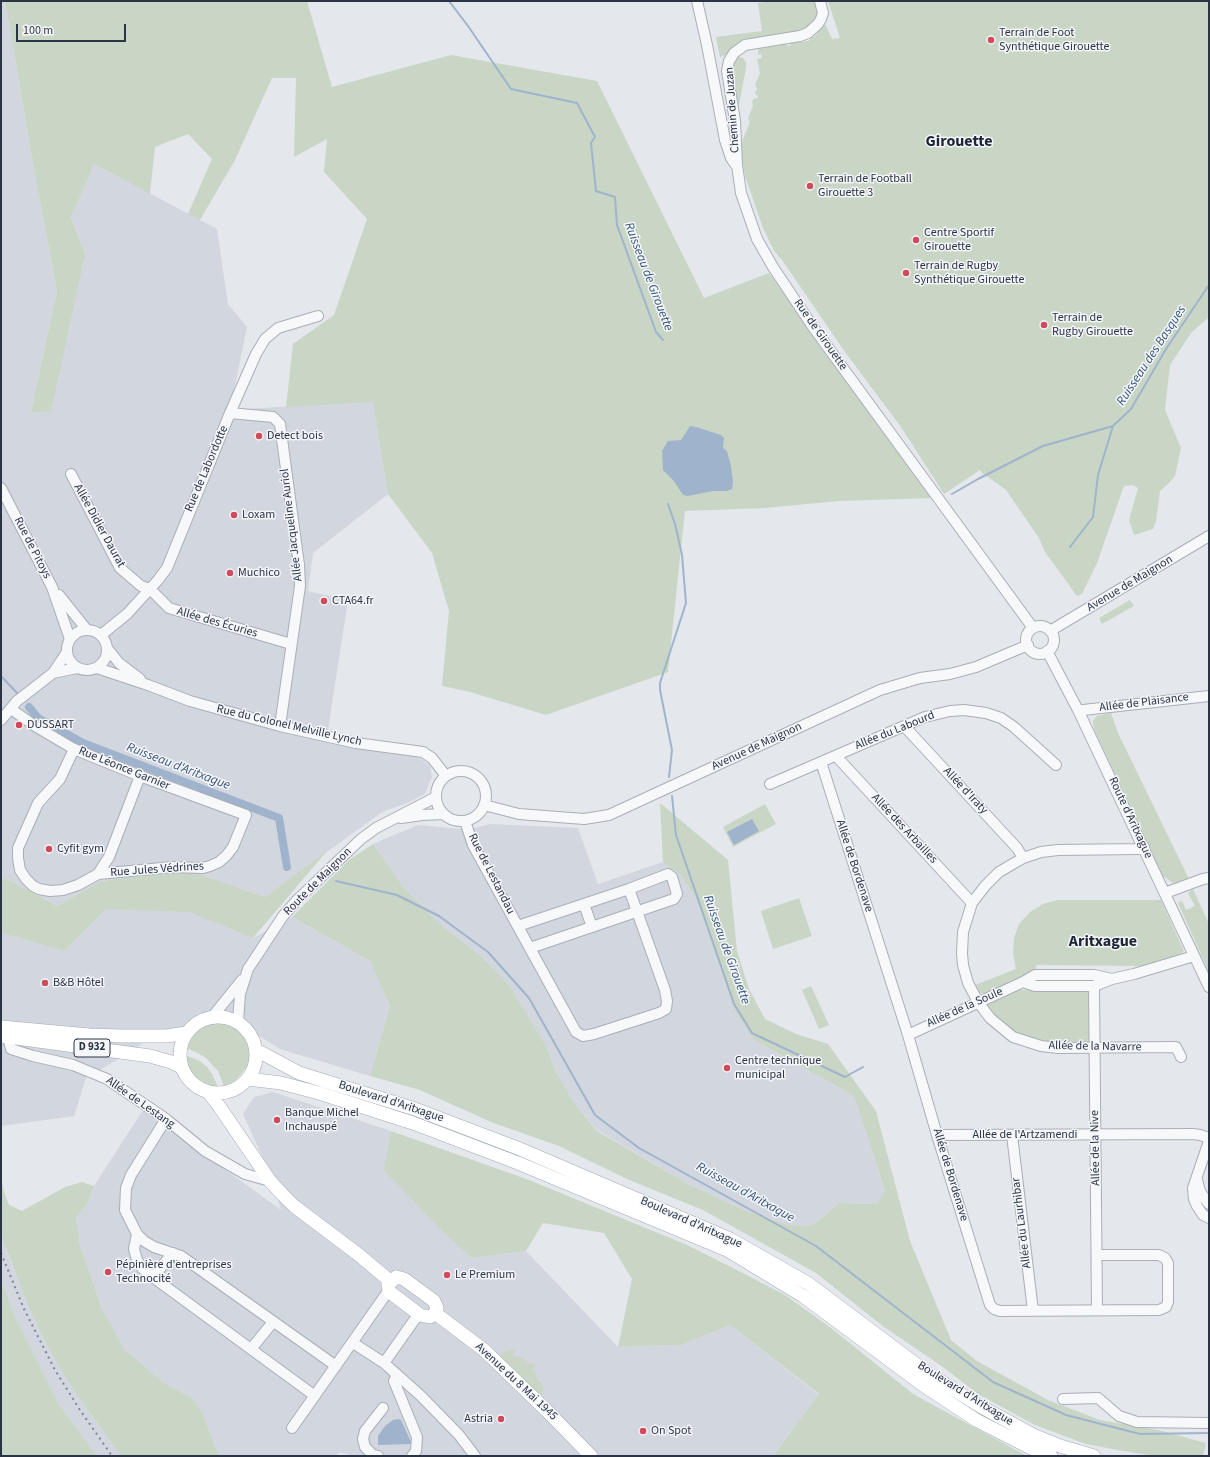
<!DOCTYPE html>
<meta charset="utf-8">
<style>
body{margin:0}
#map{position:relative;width:1210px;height:1457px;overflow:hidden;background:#e4e7ec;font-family:"Source Sans 3",sans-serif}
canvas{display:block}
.frame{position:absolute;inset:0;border:2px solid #2b3445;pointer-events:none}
.scale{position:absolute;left:16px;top:24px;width:110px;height:18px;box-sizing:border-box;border:2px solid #2b3445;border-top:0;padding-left:5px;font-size:12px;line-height:14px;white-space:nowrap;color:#2b3445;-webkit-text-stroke:3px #f4f6f9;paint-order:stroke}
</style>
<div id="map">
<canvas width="1210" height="1457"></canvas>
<div class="frame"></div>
<div class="scale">100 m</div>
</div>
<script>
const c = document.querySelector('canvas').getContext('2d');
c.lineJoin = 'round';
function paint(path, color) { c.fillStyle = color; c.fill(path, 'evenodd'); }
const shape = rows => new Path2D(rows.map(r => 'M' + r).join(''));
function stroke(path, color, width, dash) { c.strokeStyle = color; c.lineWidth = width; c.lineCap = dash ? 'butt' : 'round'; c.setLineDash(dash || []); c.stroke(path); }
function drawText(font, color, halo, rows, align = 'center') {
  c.font = font + ' "Source Sans 3",sans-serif'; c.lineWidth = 3; c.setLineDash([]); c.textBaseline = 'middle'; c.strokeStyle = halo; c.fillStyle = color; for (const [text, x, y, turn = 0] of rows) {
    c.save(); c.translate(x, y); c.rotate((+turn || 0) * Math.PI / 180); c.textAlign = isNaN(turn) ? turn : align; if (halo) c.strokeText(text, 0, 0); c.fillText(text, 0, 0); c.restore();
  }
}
const built = shape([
 [1,1,5,1,36,180,57,291,31,412,85,254,71,218,94,164,217,229,228,304,247,327,230,410,373,401,388,494,313,553,308,591,348,600,328,730,420,758,430,766,432,777,425,794,407,803,382,812,265,897,188,870,101,881,57,906,5,878,1,881],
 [490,824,578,828,598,884,663,862,681,875,697,900,736,1013,754,1040,854,1096,885,1192,877,1204,839,1203,812,1226,788,1225,737,1207,690,1185,597,1130,572,1100,556,1072,545,1044,509,985,481,956,443,927,405,889,373,844,418,825,462,829,475,828],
 [107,909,189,911,253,938,292,917,370,961,390,1006,370,1076,280,1049,228,1016,153,1036,120,1058,86,1078,74,1116,1,1126,1,933,64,951],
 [273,1092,391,1131,385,1170,472,1258,526,1251,618,1347,682,1345,730,1325,819,1395,775,1452,777,1456,353,1456,343,1453,338,1453,337,1456,221,1456,217,1451,203,1414,192,1398,164,1383,124,1349,101,1306,80,1245,76,1218,87,1204,94,1186,143,1110,281,1210,272,1178,243,1114,254,1097],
 [1,1236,12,1266,74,1391,121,1456,97,1456,59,1405,16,1319,1,1280]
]);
const green = shape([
 [5,1,307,1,332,87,451,55,597,81,704,298,769,273,933,498,839,501,765,508,685,511,668,672,546,715,470,692,442,686,449,611,432,553,388,494,373,402,286,407,293,344,334,315,367,219,324,172,327,139,294,157,296,78,272,78,235,160,200,220,188,214,212,159,188,134,155,147,150,194,94,164,71,218,85,254,51,411,31,412,57,291,36,180],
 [770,1,816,1,818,9,818,18,808,29,720,57,716,37,762,31,758,3],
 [828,1,1209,1,1209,317,1191,333,1170,365,1165,410,1181,448,1175,476,1169,483,1160,491,1156,521,1153,529,1134,535,1129,520,1138,488,1133,485,1124,486,1097,563,1082,594,1077,596,1045,552,1039,538,1006,490,981,472,980,470,944,494,901,427,845,352,782,260,774,251,763,228,745,176,742,158,741,144,750,122,748,118,753,106,752,101,754,98,757,99,758,96,755,94,757,89,755,85,760,73,757,59,762,58,761,54,758,55,758,49,786,44,787,46,791,45,791,43,808,41,815,36,825,24,832,39,840,38],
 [738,56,743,58,746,62,746,68,738,110,732,76,733,63,735,58],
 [1130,600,1134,606,1102,624,1099,618],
 [1111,713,1118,733,1189,879,1178,884,1173,883,1163,876,1142,832,1094,729,1093,721,1097,716],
 [660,803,728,860,737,951,749,989,765,1019,796,1034,828,1044,876,1111,910,1241,951,1340,977,1361,1048,1400,1100,1420,1158,1430,1206,1443,1203,1456,1156,1456,1123,1451,1086,1444,1035,1425,978,1394,943,1367,884,1327,816,1273,703,1210,627,1179,559,1146,491,1122,420,1090,370,1076,390,1006,370,961,292,917,349,860,373,844,405,889,443,927,481,956,509,985,545,1044,556,1072,572,1100,597,1131,690,1185,737,1207,788,1225,812,1226,839,1203,877,1204,885,1191,854,1096,754,1040,736,1013,697,900,681,875,663,862],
 [765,804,776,824,733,847,723,827],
 [327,851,253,938,189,912,107,909,64,951,1,933,1,881,5,878,57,906,101,881,188,870,265,897],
 [1193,889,1209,924,1209,972,1178,903,1182,901,1186,910,1195,906,1188,893],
 [799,898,812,936,773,949,761,911],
 [1058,900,1161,900,1184,951,1181,954,1145,966,1036,965,1036,971,984,994,978,992,975,985,1016,969,1013,953,1014,938,1019,924,1030,912,1043,904],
 [811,986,829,1025,819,1029,802,990],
 [1016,990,1088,990,1090,993,1092,1041,1088,1045,1060,1046,1022,1037,1001,1023,986,1007,988,1003],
 [216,1021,227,1022,238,1027,246,1035,250,1045,252,1055,249,1066,244,1070,233,1084,227,1086,224,1086,218,1071,206,1058,198,1053,186,1048,189,1039,196,1030,205,1023],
 [185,1055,200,1061,207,1067,212,1074,218,1087,209,1086,195,1077,189,1071,186,1063],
 [391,1131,529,1180,687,1245,735,1269,785,1295,831,1328,913,1394,1027,1456,777,1456,775,1453,819,1394,730,1325,682,1345,618,1347,632,1279,604,1233,543,1223,526,1251,472,1258,441,1230,384,1170],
 [1,1180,5,1195,9,1205,22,1211,65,1187,82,1182,94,1186,87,1204,76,1218,80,1245,101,1306,124,1349,164,1383,192,1398,203,1414,217,1451,221,1456,121,1456,74,1391,47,1345,29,1307,1,1236],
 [1,1280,16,1319,59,1405,97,1456,1,1456],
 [508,1350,515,1350,512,1356,522,1358,528,1364,534,1363,535,1365,533,1368,538,1381,542,1383,543,1390,542,1395,538,1395,500,1358,503,1352]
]);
const water = shape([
 [690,426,696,427,721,435,724,438,723,448,727,451,731,466,733,482,732,489,727,491,713,491,688,496,683,495,673,480,663,470,662,451,668,441,681,440],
 [752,819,759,831,734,845,727,832],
 [398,1419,401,1420,411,1442,410,1444,378,1445,378,1436,385,1426,393,1420]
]);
const stream = shape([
 [449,1,468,26,511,89,577,103,595,137,591,143,596,191,615,197,617,225,656,332,663,340],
 [952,494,978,479,1043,446,1113,426],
 [668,504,675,524,682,555,686,603,660,683,660,690,672,750,669,777],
 [1070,547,1093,517,1098,475,1113,426,1131,409,1166,349,1209,285],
 [1,676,17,693],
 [672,796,676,835,734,1004,752,1033,845,1077,863,1067],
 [336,881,397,895,439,916,488,952,529,998,595,1115,639,1148,816,1246,993,1382,1066,1415,1140,1434,1209,1433]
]);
const canal = shape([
 [29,707,38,718,83,743,279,818,287,867]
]);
const minor = shape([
 [697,1,707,45,725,140,731,158,735,164],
 [820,1,823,13,821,19,818,24,808,33,800,36,745,45,734,53,729,61,727,71,735,121,737,165,741,193,757,239,773,267,813,327,1033,628],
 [230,413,273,417,280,424,299,565,300,586,280,726],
 [71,474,120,568,141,586,150,589],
 [1,488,52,587,70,639],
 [150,589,169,608,291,644],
 [59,595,87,630],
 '1026 640a14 14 0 1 1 28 0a14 14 0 1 1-28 0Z',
 '67 650a20 20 0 1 1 40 0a20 20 0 1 1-40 0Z',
 [1050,631,1209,536],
 [101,635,127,614,158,580,167,568,230,413,256,354,265,339,278,328,318,316],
 [107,648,119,663,140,679],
 [1047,651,1079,712,1209,987],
 [67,652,53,673,77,668],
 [97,668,148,685,190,701,280,726,356,743,423,752,432,758,446,776],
 [11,709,35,726,74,749,140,776,246,815,233,847,226,856,219,862,210,866,203,868,173,867,98,874,78,885,63,890,50,891,39,889,33,886,26,879,20,870,18,858,18,848,38,803,60,779,74,749],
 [1079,712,1083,710,1209,696],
 [1,720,17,701,53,673],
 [905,727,1017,848,1023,858],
 [836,756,972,903],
 [821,762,908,1035,937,1135,990,1305,994,1309,1000,1311,1159,1310,1166,1307,1168,1302,1168,1263,1165,1258,1159,1255,1097,1255],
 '436 796a25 25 0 1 1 50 0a25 25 0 1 1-50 0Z',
 [770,784,925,717,950,711,964,710,986,713,1001,718,1014,727,1056,765],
 [484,805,519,814,584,819,609,815,880,690,920,678,950,674,976,667,1028,645],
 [401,818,422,815,443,814],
 [465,821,473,845,576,1032,583,1036,594,1034,659,1013,666,1009,667,1001,665,990,629,889],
 [1144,847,1139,849,1058,850,1041,852,1023,858,999,872,985,886,972,903,963,932,962,953,963,965,968,983,978,1002,990,1018,1013,1037,1041,1046,1058,1048,1176,1047,1181,1057],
 [98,874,109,857,140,776],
 [1165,893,1203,879,1209,878],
 [584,904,592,927],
 [518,926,629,889,668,874,672,877,677,894,674,899,530,948],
 [1023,982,1035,986,1094,986,1112,979,1134,974,1194,956],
 [1094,986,1097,1310],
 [213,1016,242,980],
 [238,1021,240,994,248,969,283,916,297,900,361,839,376,828,436,797],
 [908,1035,1023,982,1035,975,1094,975,1112,979],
 [8,1037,11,1049,33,1056,73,1065,107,1079,166,1119,205,1151,245,1174,270,1181],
 [166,1119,131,1175,126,1188,125,1210,137,1234,134,1249,137,1260,142,1268,158,1281,315,1396],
 [937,1135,1193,1134,1200,1135,1209,1138],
 [1012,1135,1033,1311],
 [1209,1141,1193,1188,1194,1199,1197,1206,1203,1215,1209,1218],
 [1197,1180,1200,1191,1205,1199,1209,1204],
 [137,1234,144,1241,154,1247,181,1256,336,1366],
 [153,1277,173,1253],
 [353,1343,384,1363,421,1396,459,1435,475,1456],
 [251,1349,273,1322],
 [384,1363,415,1319,420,1315],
 [397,1375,394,1381,417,1437,416,1451,412,1456],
 [1063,1399,1098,1398,1119,1416,1137,1422,1209,1423],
 [292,1428,389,1290],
 [378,1456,373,1455,365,1447,363,1439,365,1431,383,1408]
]);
const major = shape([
 '180 1055a38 38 0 1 1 76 0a38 38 0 1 1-76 0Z',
 [1,1027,89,1035,121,1036,167,1036,186,1033],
 [1,1036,150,1056,171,1062,181,1067],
 [256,1053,262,1053,299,1073,415,1109,520,1149,730,1239,809,1284,929,1374,980,1406,1033,1435,1060,1446,1094,1456],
 [248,1079,281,1083,319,1093,413,1123,518,1163,727,1250,803,1296,923,1385,976,1420,1031,1448,1051,1456],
 [208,1092,219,1106,270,1181,282,1194,294,1206,359,1255,390,1281],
 [396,1277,404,1279,434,1301,437,1308,435,1313,430,1317,420,1315,391,1293,389,1290,388,1285,396,1277],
 [435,1313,484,1350,546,1410,591,1456]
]);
const rail = shape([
 [1,1253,24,1309,55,1370,80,1410,112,1456]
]);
const markers = [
 [991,40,4,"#d1495b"],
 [810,186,4,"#d1495b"],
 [916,240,4,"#d1495b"],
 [906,273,4,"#d1495b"],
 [1044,325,4,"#d1495b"],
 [259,436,4,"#d1495b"],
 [234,515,4,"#d1495b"],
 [230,573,4,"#d1495b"],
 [324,601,4,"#d1495b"],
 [19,725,4,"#d1495b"],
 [49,849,4,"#d1495b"],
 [45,983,4,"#d1495b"],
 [727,1068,4,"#d1495b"],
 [277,1120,4,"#d1495b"],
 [108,1272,4,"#d1495b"],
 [447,1275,4,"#d1495b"],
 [501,1419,4,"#d1495b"],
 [643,1431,4,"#d1495b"]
];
const shields = [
 [92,1048,36]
];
const shieldNames = [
 ["D 932",92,1048]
];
const poiNames = [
 ["Terrain de Foot",999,33],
 ["Synthétique Girouette",999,47],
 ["Terrain de Football",818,179],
 ["Girouette 3",818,193],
 ["Centre Sportif",924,233],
 ["Girouette",924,247],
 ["Terrain de Rugby",914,266],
 ["Synthétique Girouette",914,280],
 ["Terrain de",1052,318],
 ["Rugby Girouette",1052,332],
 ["Detect bois",267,436],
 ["Loxam",242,515],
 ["Muchico",238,573],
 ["CTA64.fr",332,601],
 ["DUSSART",27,725],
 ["Cyfit gym",57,849],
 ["B&B Hôtel",53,983],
 ["Centre technique",735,1061],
 ["municipal",735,1075],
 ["Banque Michel",285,1113],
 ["Inchauspé",285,1127],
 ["Pépinière d'entreprises",116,1265],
 ["Technocité",116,1279],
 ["Le Premium",455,1275],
 ["Astria",493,1419,"right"],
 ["On Spot",651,1431]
];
const streetNames = [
 ["Chemin de Juzan",733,110,-94],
 ["Rue de Girouette",820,335,55],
 ["Rue de Labordotte",207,469,-67],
 ["Allée Jacqueline Auriol",292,525,-97],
 ["Allée Didier Daurat",99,526,61],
 ["Rue de Pitoys",32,548,63],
 ["Avenue de Maignon",1130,584,-31],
 ["Allée des Écuries",217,623,16],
 ["Allée de Plaisance",1144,703,-7],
 ["Rue du Colonel Melville Lynch",289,726,13],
 ["Allée du Labourd",895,731,-22],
 ["Avenue de Maignon",757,747,-25],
 ["Rue Léonce Garnier",124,769,22],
 ["Allée d'Iraty",965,791,47],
 ["Route d'Aritxague",1130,818,65],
 ["Allée des Arbailles",904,829,47],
 ["Allée de Bordenave",854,866,72],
 ["Rue Jules Védrines",157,870,-4],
 ["Rue de Lestandau",491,874,63],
 ["Route de Maignon",318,882,-45],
 ["Allée de la Soule",965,1008,-24],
 ["Allée de la Navarre",1095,1047,1],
 ["Boulevard d'Aritxague",391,1102,18],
 ["Allée de Lestang",140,1103,35],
 ["Allée de l'Artzamendi",1025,1135],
 ["Allée de la Nive",1096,1148,-91],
 ["Allée de Bordenave",950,1175,73],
 ["Boulevard d'Aritxague",691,1223,24],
 ["Allée du Laurhibar",1022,1223,-97],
 ["Avenue du 8 Mai 1945",516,1382,43],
 ["Boulevard d'Aritxague",965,1394,32]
];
const waterNames = [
 ["Ruisseau de Girouette",648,277,69],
 ["Ruisseau des Basques",1152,356,-57],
 ["Ruisseau d'Aritxague",178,767,21],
 ["Ruisseau de Girouette",726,950,70],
 ["Ruisseau d'Aritxague",745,1193,29]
];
const districtNames = [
 ["Girouette",959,142],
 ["Aritxague",1103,942]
];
paint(built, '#d2d6de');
paint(green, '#c9d6c5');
paint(water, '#9fb4cc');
stroke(stream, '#9fb4cc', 2);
stroke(canal, '#9fb4cc', 8);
stroke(minor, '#a9aeb7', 12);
stroke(major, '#a3abb8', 14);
stroke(minor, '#f7f8fa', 10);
stroke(major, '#fff', 13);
stroke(rail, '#7d8696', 2, [2, 4]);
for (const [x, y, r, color] of markers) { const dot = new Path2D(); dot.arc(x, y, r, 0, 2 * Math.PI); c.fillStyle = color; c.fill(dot); stroke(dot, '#f4f6f9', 1.5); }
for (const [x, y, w] of shields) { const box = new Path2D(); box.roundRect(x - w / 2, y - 9, w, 18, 3); c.fillStyle = '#f4f6f9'; c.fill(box); stroke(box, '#2b3445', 1); }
drawText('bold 11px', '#2b3445', null, shieldNames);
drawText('12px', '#2b3445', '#f4f6f9', poiNames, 'left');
drawText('12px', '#2b3445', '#f4f6f9', streetNames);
drawText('italic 13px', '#34527a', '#f4f6f9', waterNames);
drawText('bold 16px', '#1d2536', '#f4f6f9', districtNames);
</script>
